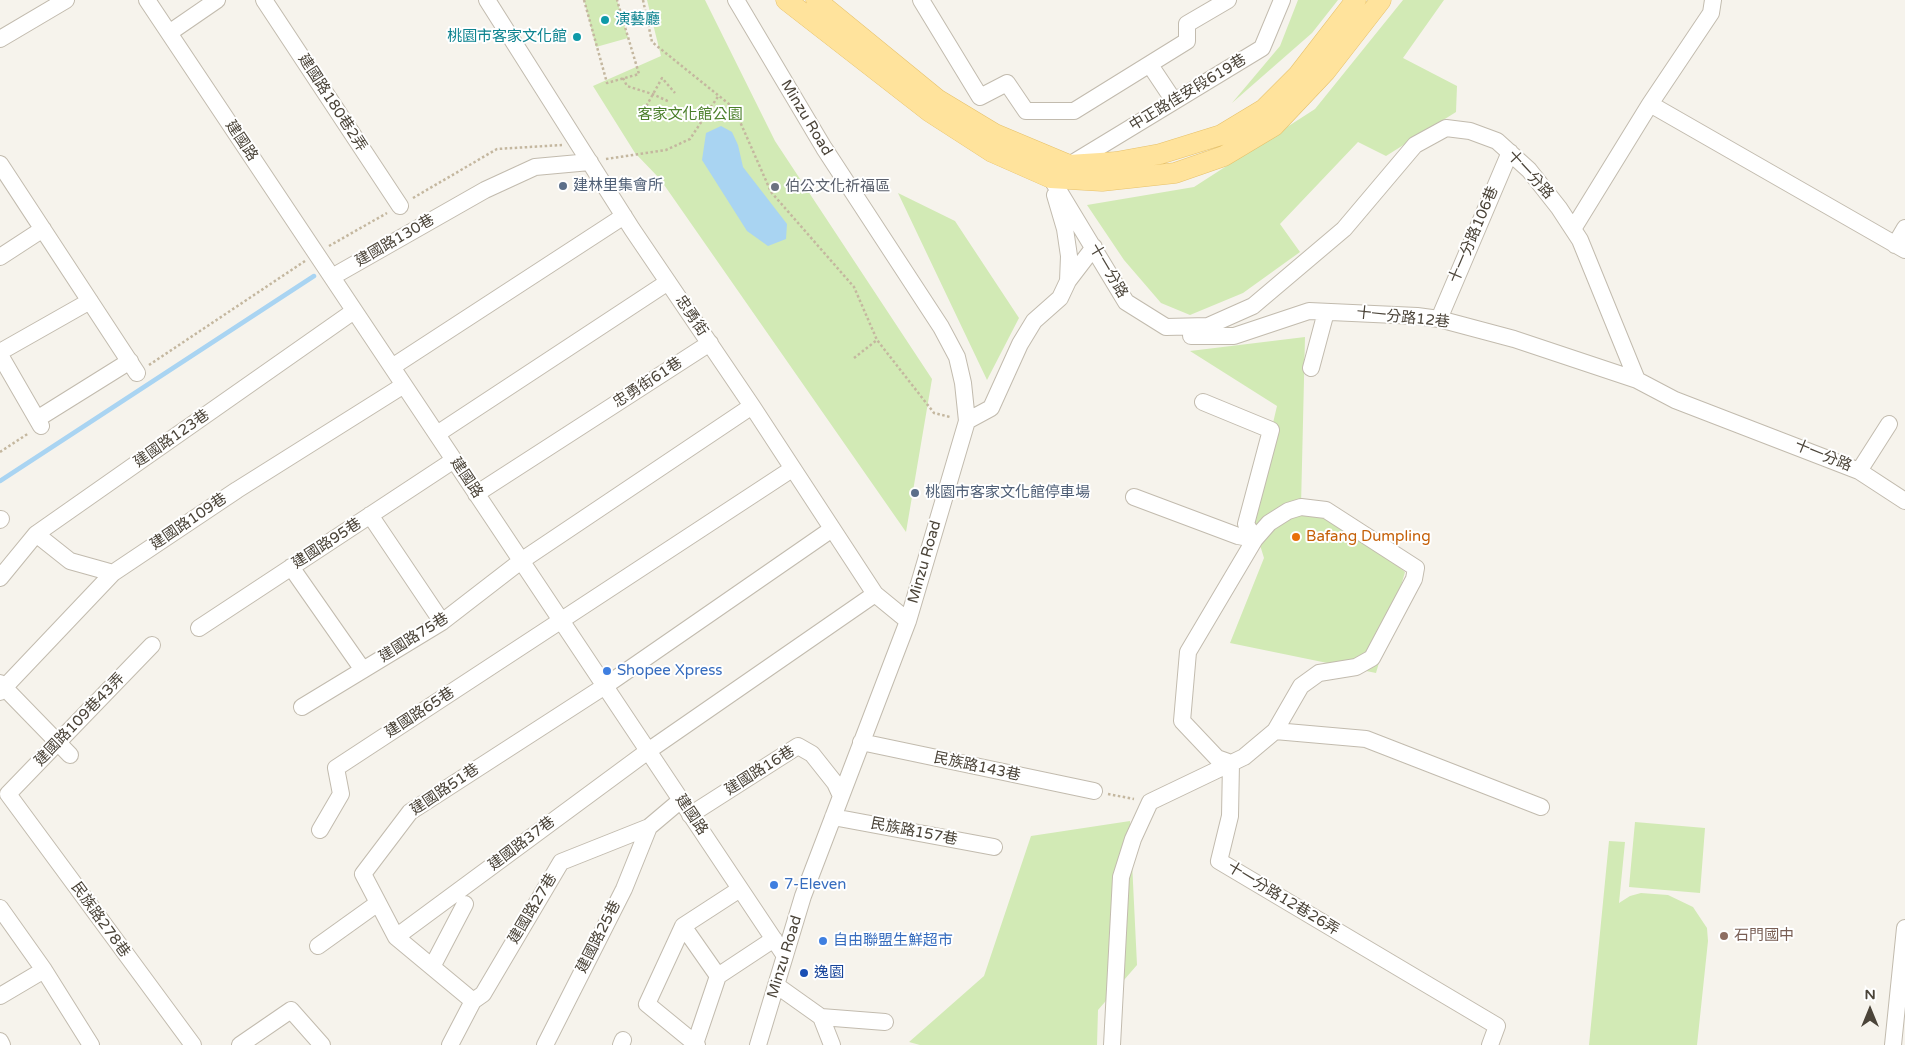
<!DOCTYPE html>
<meta charset="utf-8">
<style>
body{margin:0}
#map{position:relative;width:1905px;height:1045px;overflow:hidden;background:#f6f3ec;font-family:"Varela Round",sans-serif}
canvas{display:block}
.north{position:absolute;left:1845px;top:985px;width:50px;height:50px;-webkit-text-stroke:4px #fff;paint-order:stroke;rotate:0deg;font-size:14px;font-weight:700;line-height:20px;text-align:center;color:#4b4439}
.north::after{content:'';display:block;margin:auto;width:18px;height:22px;background:#4b4439;clip-path:polygon(50% 0,100% 100%,50% 72%,0 100%)}
</style>
<div id="map">
<canvas width="1905" height="1045"></canvas>
<div class="north">N</div>
</div>
<script>
const c = document.querySelector('canvas').getContext('2d');
c.lineJoin = 'round';
function paint(path, color) { c.fillStyle = color; c.fill(path, 'evenodd'); }
const shape = rows => new Path2D(rows.map(r => 'M' + r).join(''));
function stroke(path, color, width, dash) { c.strokeStyle = color; c.lineWidth = width; c.lineCap = dash ? 'butt' : 'round'; c.setLineDash(dash || []); c.stroke(path); }
function drawText(font, color, halo, rows, align = 'center') {
  c.font = font + ' "Varela Round","Noto Sans TC",sans-serif'; c.lineWidth = 4; c.setLineDash([]); c.textBaseline = 'middle'; c.strokeStyle = halo; c.fillStyle = color; for (const [text, x, y, turn = 0] of rows) {
    c.save(); c.translate(x, y); c.rotate((+turn || 0) * Math.PI / 180); c.textAlign = isNaN(turn) ? turn : align; if (halo) c.strokeText(text, 0, 0); c.fillText(text, 0, 0); c.restore();
  }
}
const green = shape([
 [584,0,617,0,628,38,596,47],
 [647,0,705,0,775,141,932,379,906,532,660,179,635,153,593,86,661,56],
 [1298,0,1338,0,1312,33,1232,103,1280,46],
 [1403,0,1444,0,1403,58,1457,86,1456,112,1386,156,1358,142,1280,224,1300,252,1243,293,1190,315,1161,303,1124,260,1087,205,1194,187,1315,109],
 [898,193,955,221,1019,318,987,380],
 [1305,337,1301,506,1333,512,1405,572,1376,673,1230,643,1264,558,1251,516,1277,406,1190,351],
 [1130,821,1137,965,1098,1010,1097,1045,920,1045,909,1042,984,976,1031,836],
 [1635,822,1705,828,1700,893,1629,887],
 [1609,841,1625,842,1619,903,1630,896,1641,893,1668,895,1693,907,1707,928,1708,941,1697,1045,1589,1045]
]);
const water = shape([
 [721,126,732,132,738,145,743,167,787,224,786,239,768,246,747,231,702,160,706,133]
]);
const stream = shape([
 [0,481,314,276]
]);
const path = shape([
 [584,0,607,83,639,74,617,0],
 [643,0,652,42,734,108,771,192,854,287,877,340,934,413,950,417],
 [623,78,627,86,652,94,670,102],
 [666,111,643,112,662,78,675,93],
 [606,159,666,150,690,139,719,95],
 [413,198,497,149,562,145],
 [329,246,387,213],
 [854,358,877,340],
 [149,365,305,261],
 [0,452,29,433],
 [1108,794,1134,799]
]);
const minor = shape([
 [147,0,785,956],
 [264,0,400,206],
 [487,0,632,229,752,406,875,594,908,621],
 [736,0,824,148,941,327,957,357,963,383,967,421,908,621,803,896,758,1045],
 [921,0,980,97,1007,83,1026,111,1074,111,1187,41,1187,24,1228,0],
 [169,33,217,0],
 [0,39,66,0],
 [1150,65,1174,101],
 [1650,104,1905,250],
 [0,164,137,373],
 [1071,164,1262,48,1282,0],
 [1051,178,1126,302,1166,327,1208,326,1253,306,1344,229,1415,145,1446,128,1470,131,1497,141,1529,170,1559,208,1580,240,1637,380,1675,400,1859,471,1905,501],
 [1055,195,1065,229,1069,256,1068,281],
 [1573,229,1650,104,1711,13,1713,0],
 [1895,245,1905,228],
 [0,257,43,229],
 [332,277,485,190,535,167,590,162],
 [1439,319,1510,152],
 [1191,336,1234,336,1309,311,1417,316,1439,319,1514,339,1637,380],
 [0,352,90,301],
 [0,355,41,426],
 [392,367,624,216],
 [1311,368,1326,312],
 [1203,402,1271,430,1246,524,1255,539,1188,652,1182,721,1217,758,1231,763,1230,816,1219,861,1497,1026,1490,1045],
 [37,419,130,361],
 [967,421,991,408,1020,344,1034,321,1060,298,1068,281,1094,247],
 [437,434,668,282],
 [1859,471,1889,424],
 [476,494,710,343],
 [370,515,442,622],
 [0,520,1,519],
 [36,534,70,561,113,573],
 [291,567,363,670],
 [0,578,36,534,354,311],
 [199,628,454,460],
 [152,645,8,794,193,1045],
 [0,683,70,755],
 [0,692,113,573,237,490,404,385],
 [302,707,442,622,521,561,752,406],
 [1275,731,1366,739,1541,807],
 [861,742,1094,791],
 [690,815,798,746,812,754,835,783,841,796],
 [833,817,994,847],
 [320,830,341,794,336,768,792,469],
 [0,908,44,970,91,1045],
 [683,926,718,976,695,1044],
 [396,937,648,751,875,594],
 [318,946,378,903],
 [432,967,465,904],
 [718,976,774,939],
 [776,985,821,1017,885,1022],
 [0,996,44,970],
 [473,1001,396,937,363,874,410,812,605,686,832,529],
 [821,1017,832,1045],
 [0,1041,2,1045],
 [240,1045,291,1010,322,1045],
 [450,1045,473,1001,483,994,561,862,649,827,681,800],
 [545,1045,624,889,649,827],
 [621,1045,623,1040],
 [697,1045,647,1004,683,926,740,889],
 [1112,1045,1121,877,1133,839,1150,802,1244,757,1275,731,1301,686,1319,673,1356,667,1372,658,1414,579,1416,568,1326,510,1301,507,1288,511,1269,523,1255,539,1238,536,1134,497],
 [1893,1045,1905,928]
]);
const major = shape([
 [786,0,930,112,992,152,1051,178,1102,181,1175,173,1224,156,1274,126,1325,72,1381,0],
 [816,0,937,99,995,134,1069,165,1116,162,1160,154,1221,135,1264,109,1298,75,1356,0]
]);
const markers = [
 [605,20,5,"#0f9aa8"],
 [577,37,5,"#0f9aa8"],
 [563,186,5,"#5c6f8a"],
 [775,187,5,"#6b7280"],
 [915,493,5,"#5c6f8a"],
 [1296,537,5,"#e8710a"],
 [607,671,5,"#3f7fe0"],
 [774,885,5,"#3f7fe0"],
 [1724,936,5,"#8d6e63"],
 [823,941,5,"#3f7fe0"],
 [804,973,5,"#1a4fb4"]
];
const cultureNames = [
 ["演藝廳",615,20],
 ["桃園市客家文化館",567,37,"right"]
];
const streetNames = [
 ["中正路佳安段619巷",1188,93,-31],
 ["建國路180巷2弄",332,103,57],
 ["Minzu Road",806,118,59],
 ["建國路",241,141,56],
 ["十一分路",1530,175,47],
 ["十一分路106巷",1474,235,-67],
 ["建國路130巷",395,241,-30],
 ["十一分路",1108,271,59],
 ["忠勇街",691,316,56],
 ["十一分路12巷",1403,318,6],
 ["忠勇街61巷",648,383,-33],
 ["建國路123巷",172,439,-35],
 ["十一分路",1823,456,22],
 ["建國路",466,478,56],
 ["建國路109巷",189,522,-34],
 ["建國路95巷",327,544,-33],
 ["Minzu Road",925,562,-74],
 ["建國路75巷",414,638,-32],
 ["建國路65巷",420,713,-33],
 ["建國路109巷43弄",80,720,-46],
 ["民族路143巷",977,767,12],
 ["建國路16巷",760,771,-32],
 ["建國路51巷",445,790,-34],
 ["建國路",691,815,56],
 ["民族路157巷",914,832,11],
 ["建國路37巷",522,844,-37],
 ["十一分路12巷26弄",1283,899,31],
 ["建國路27巷",533,909,-59],
 ["民族路278巷",100,920,54],
 ["建國路25巷",599,937,-63],
 ["Minzu Road",785,957,-73]
];
const parkNames = [
 ["客家文化館公園",690,115]
];
const serviceNames = [
 ["建林里集會所",573,186],
 ["桃園市客家文化館停車場",925,493]
];
const worshipNames = [
 ["伯公文化祈福區",785,187]
];
const foodNames = [
 ["Bafang Dumpling",1306,537]
];
const shopNames = [
 ["Shopee Xpress",617,671],
 ["7-Eleven",784,885],
 ["自由聯盟生鮮超市",833,941]
];
const educationNames = [
 ["石門國中",1734,936]
];
const transitNames = [
 ["逸園",814,973]
];
paint(green, '#d2eab5');
paint(water, '#a9d4f2');
stroke(stream, '#a9d4f2', 4.5);
stroke(minor, '#c2bbae', 18);
stroke(major, '#e6c16a', 21);
stroke(path, '#c4b79f', 2.5, [2.5, 2.5]);
stroke(minor, '#fff', 16);
stroke(major, '#ffe39c', 20);
for (const [x, y, r, color] of markers) { const dot = new Path2D(); dot.arc(x, y, r, 0, 2 * Math.PI); c.fillStyle = color; c.fill(dot); stroke(dot, '#fff', 2); }
drawText('15px', '#0d838f', '#fff', cultureNames, 'left');
drawText('15px', '#4b4439', '#fff', streetNames);
drawText('15px', '#4a7f2a', '#fff', parkNames);
drawText('15px', '#4e5e75', '#fff', serviceNames, 'left');
drawText('15px', '#5b616d', '#fff', worshipNames, 'left');
drawText('15px', '#c56008', '#fff', foodNames, 'left');
drawText('15px', '#366cbe', '#fff', shopNames, 'left');
drawText('15px', '#785e54', '#fff', educationNames, 'left');
drawText('15px', '#164399', '#fff', transitNames, 'left');
</script>
